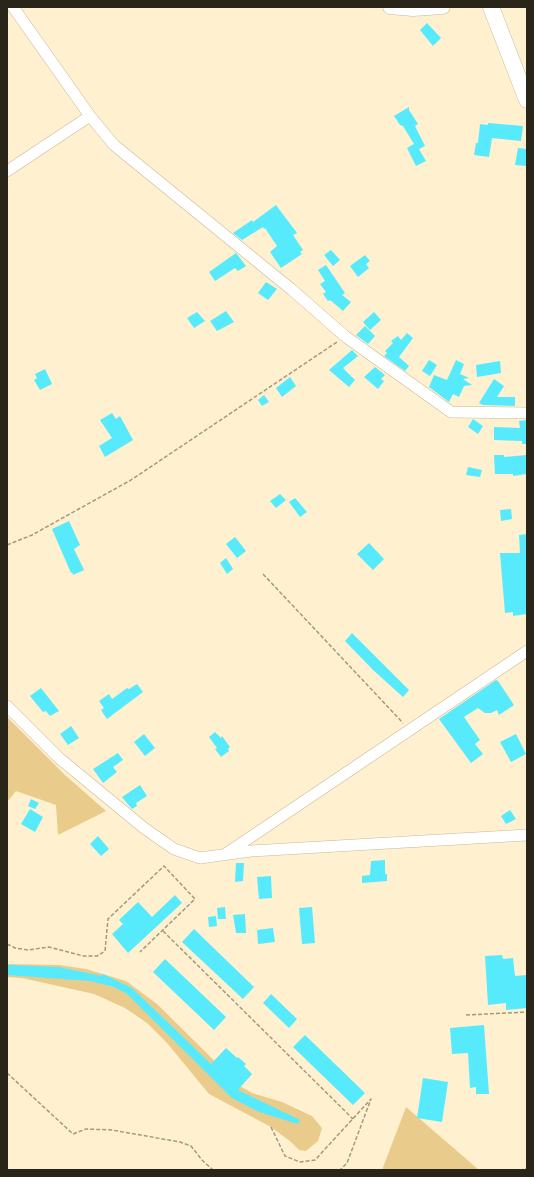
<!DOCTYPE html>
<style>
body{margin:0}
#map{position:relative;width:534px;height:1177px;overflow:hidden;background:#fff0cf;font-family:Jost,sans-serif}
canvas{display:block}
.frame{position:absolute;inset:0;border:8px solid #2a2519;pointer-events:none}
</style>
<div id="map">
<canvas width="534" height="1177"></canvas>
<div class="frame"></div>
</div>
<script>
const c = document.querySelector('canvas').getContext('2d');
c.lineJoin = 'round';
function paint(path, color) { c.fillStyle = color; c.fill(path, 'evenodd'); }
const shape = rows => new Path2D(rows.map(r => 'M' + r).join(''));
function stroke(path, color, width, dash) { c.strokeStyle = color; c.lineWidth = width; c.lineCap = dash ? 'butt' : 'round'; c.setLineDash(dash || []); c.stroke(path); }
const green = shape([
 [7,717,65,775,106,811,58,835,56,805,16,791,7,802],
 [7,964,59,965,86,969,126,981,157,1004,240,1086,252,1093,282,1102,312,1116,322,1128,318,1141,306,1151,299,1150,291,1142,271,1127,209,1094,167,1043,147,1023,125,1008,94,994,22,978,7,977],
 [406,1107,479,1170,382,1170]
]);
const building = shape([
 [427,23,441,38,433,46,420,30],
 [409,107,409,110,418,124,415,126,425,146,419,149,426,161,416,166,407,148,414,144,403,126,400,125,394,116],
 [488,123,523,126,521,141,492,138,489,157,474,155,476,143,478,143,480,124,488,125],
 [518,148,527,149,527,166,515,165],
 [276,205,297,233,293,235,303,250,300,252,302,254,281,268,270,252,277,246,265,228,264,229,263,227,242,240,233,233,252,220,253,222],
 [331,250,340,260,333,266,324,255],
 [236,253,246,266,238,271,235,268,215,281,209,272],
 [365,255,370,261,366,264,369,268,358,277,350,266],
 [326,265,345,293,342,295,351,302,343,311,330,300,328,301,323,294,326,292,320,284,325,281,318,270],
 [266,282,277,289,268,300,258,293],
 [226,311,234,322,217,331,210,321],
 [197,312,205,321,194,328,187,318],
 [374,312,381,320,370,330,363,322],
 [365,326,375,336,368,344,356,335],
 [407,333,413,338,399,357,409,366,405,371,384,356,387,353,385,351,393,343,391,341,398,336,401,340],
 [352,350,358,356,343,368,355,380,349,387,329,370],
 [429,360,437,365,430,376,422,371],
 [456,360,464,364,460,374,469,378,463,379,472,385,464,386,459,397,453,394,449,402,429,387,434,375,447,380],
 [500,361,501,373,477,377,476,365],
 [375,367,385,375,381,379,384,381,378,389,364,377],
 [45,369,52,384,40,390,34,380,37,378,35,374],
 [290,377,296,386,282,397,276,388],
 [494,379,504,386,497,397,515,397,515,406,483,405,479,403],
 [264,395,269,402,262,406,258,400],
 [112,413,116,419,120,416,133,440,105,457,99,446,112,438,100,420],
 [473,419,483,426,478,434,468,427],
 [527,420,527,444,522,444,522,441,494,440,494,427,520,428,519,421],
 [494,455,504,455,504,457,527,455,527,474,513,476,513,474,495,474],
 [468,467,482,470,480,477,466,475],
 [280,494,286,500,276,508,270,501],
 [295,498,307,512,300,517,289,502],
 [511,509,512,519,501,521,500,510],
 [69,521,80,545,74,549,84,570,73,575,72,572,71,573,52,529],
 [527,534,527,614,513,616,513,612,505,613,500,553,520,553,519,535],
 [235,537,246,551,237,558,226,544],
 [369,543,384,559,373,570,357,554],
 [226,558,233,569,227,574,220,563],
 [352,633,409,690,403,697,373,670,345,641],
 [496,680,498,681,514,705,499,715,497,710,491,713,485,713,478,708,464,717,480,740,475,744,483,754,471,763,439,719],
 [137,684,143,692,107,719,101,710,104,708,99,701,109,694,112,699,127,688,129,689],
 [41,688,59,711,50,716,46,711,43,712,30,696],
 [71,726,79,738,68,745,60,734],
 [215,732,221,738,222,736,230,747,228,749,229,751,221,757,215,749,217,748,209,737],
 [144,734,155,748,145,756,134,742],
 [516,734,526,754,511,762,500,742],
 [118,753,123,760,113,767,117,772,103,783,93,769],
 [140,785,147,796,136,803,137,806,132,809,122,797],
 [31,799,39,803,35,809,28,806],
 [30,809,43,817,35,832,21,824],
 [510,810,516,819,506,824,501,816],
 [98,836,109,849,101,856,90,844],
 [385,860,385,874,387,874,387,881,362,883,362,876,370,875,371,861],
 [236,863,244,863,243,881,235,882],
 [271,876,272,898,259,899,257,877],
 [175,895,182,903,128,953,112,934,123,924,119,920,138,902,152,917],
 [225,907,226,919,218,919,217,908],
 [312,907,315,943,302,944,299,908],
 [245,914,246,933,236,933,233,915],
 [216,916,217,926,209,927,208,917],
 [273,928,275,942,258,944,257,930],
 [194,929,254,987,243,999,182,942],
 [502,955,503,959,513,958,515,976,527,975,527,1008,506,1010,506,1003,488,1005,485,956],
 [165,959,226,1017,214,1030,153,972],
 [7,965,59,967,102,976,103,974,132,988,211,1064,226,1048,237,1058,238,1057,246,1064,244,1066,252,1074,238,1090,300,1120,298,1124,259,1112,232,1098,127,994,114,987,90,981,7,975],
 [271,994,297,1019,289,1028,263,1003],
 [484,1025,489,1094,476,1094,476,1087,470,1088,468,1053,452,1054,450,1028],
 [305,1035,365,1093,353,1105,293,1047],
 [423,1078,448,1082,442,1122,417,1118]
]);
const path = shape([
 [7,545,32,535,131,480,337,342],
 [263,574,403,723],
 [163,931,353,1119],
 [7,944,15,948,28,950,49,947,83,956,97,956,105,951,108,919,164,866,195,899,140,952],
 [466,1015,527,1012],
 [7,1073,73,1134,86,1129,112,1130,180,1142,191,1146,202,1160,213,1170],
 [271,1127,285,1156,300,1162,315,1160,371,1099,347,1163,340,1170],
 [519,1170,527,1169]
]);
const minor = shape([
 [13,7,90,116,114,145,291,289,346,337,451,412,527,413],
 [7,171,90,116],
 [7,706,59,758,144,828,174,849,200,858,251,851,527,835],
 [227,853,527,651]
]);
const tertiary = shape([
 [390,7,413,9,443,7]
]);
const secondary = shape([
 [491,7,527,100]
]);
paint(green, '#e9cc8b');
paint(building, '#57eafc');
stroke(minor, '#c7b999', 12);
stroke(tertiary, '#c7b999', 15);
stroke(secondary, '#c7b999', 17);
stroke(path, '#a39880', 1.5, [4, 2]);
stroke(minor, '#fff', 11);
stroke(tertiary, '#fff', 14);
stroke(secondary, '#fff', 16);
</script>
